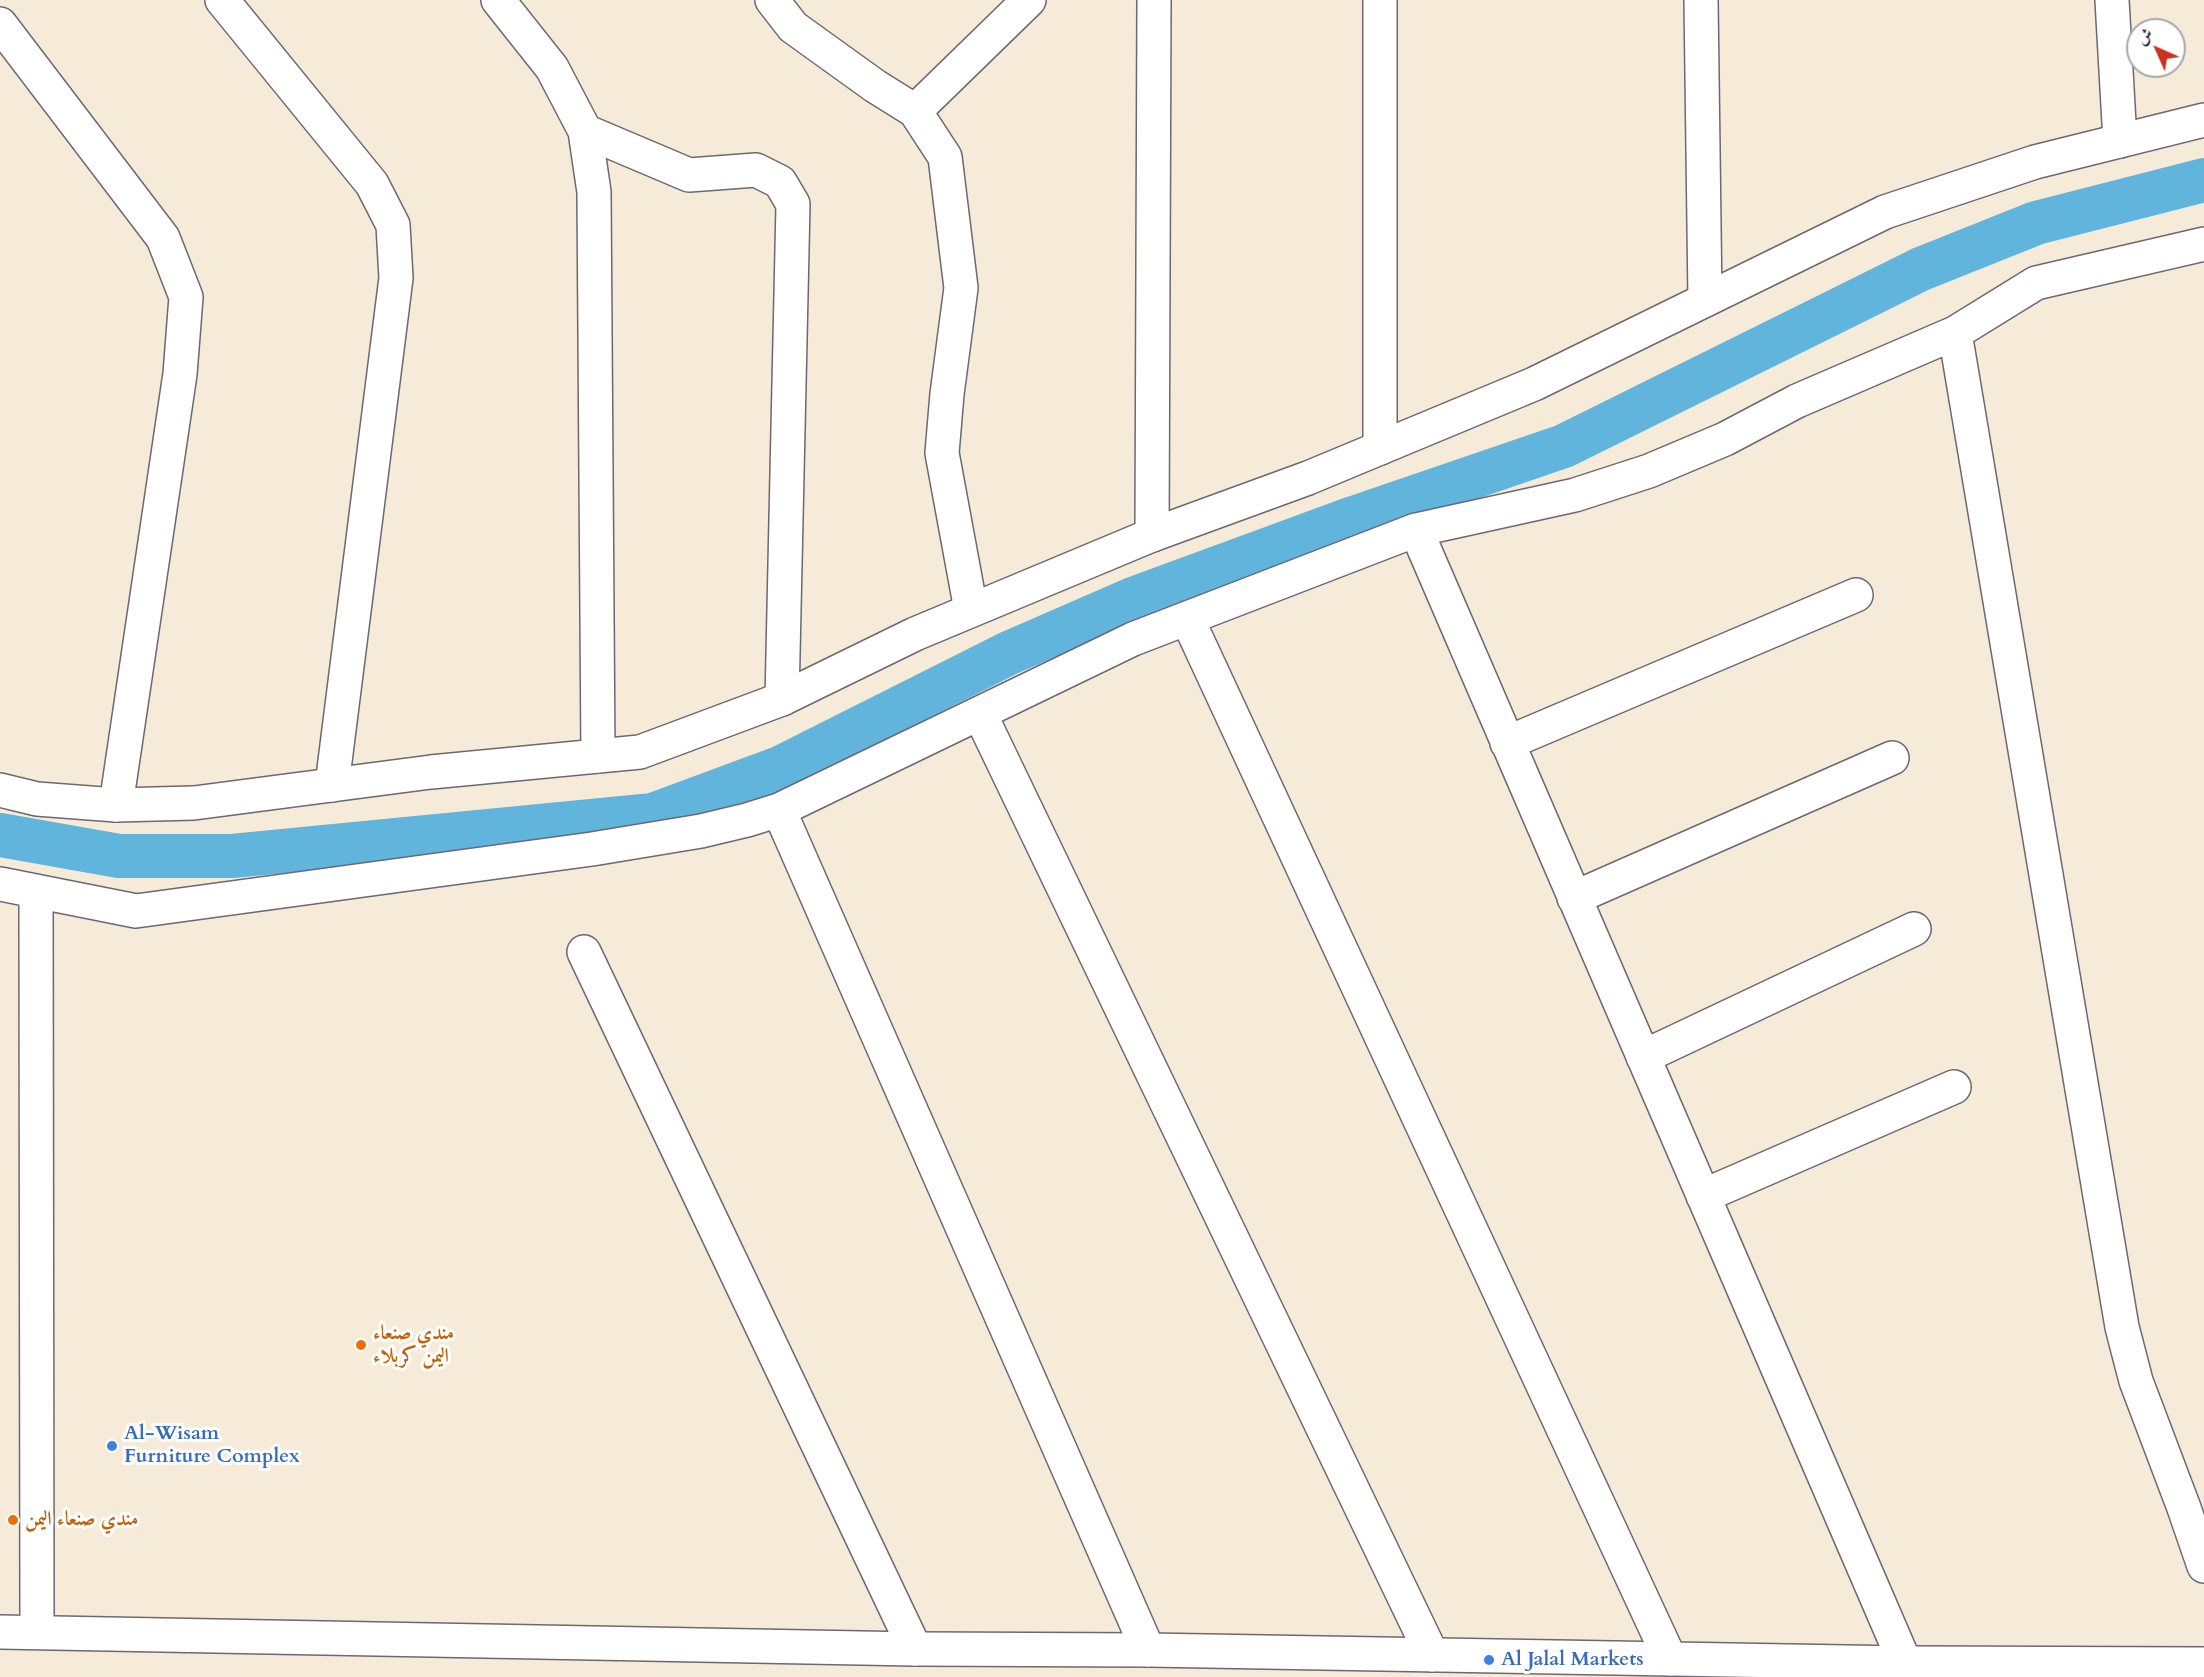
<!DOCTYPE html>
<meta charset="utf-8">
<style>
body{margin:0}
#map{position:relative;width:2204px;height:1677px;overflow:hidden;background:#f6ead8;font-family:Cardo,Amiri,serif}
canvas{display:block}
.north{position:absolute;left:2126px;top:18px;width:60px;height:60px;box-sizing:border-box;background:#fff;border:2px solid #a7a7b1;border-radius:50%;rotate:315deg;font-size:16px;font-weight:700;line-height:24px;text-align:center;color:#22223b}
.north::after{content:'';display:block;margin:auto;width:21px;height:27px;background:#c8321e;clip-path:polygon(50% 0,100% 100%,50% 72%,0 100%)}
</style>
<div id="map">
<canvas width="2204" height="1677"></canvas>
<div class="north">ش</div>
</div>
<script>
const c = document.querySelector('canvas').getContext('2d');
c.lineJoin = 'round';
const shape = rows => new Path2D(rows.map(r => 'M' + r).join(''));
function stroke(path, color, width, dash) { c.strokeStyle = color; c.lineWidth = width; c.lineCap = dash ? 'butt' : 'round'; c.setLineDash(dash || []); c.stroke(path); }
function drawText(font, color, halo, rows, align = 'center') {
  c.font = font + ' Cardo,Amiri,serif'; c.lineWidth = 6; c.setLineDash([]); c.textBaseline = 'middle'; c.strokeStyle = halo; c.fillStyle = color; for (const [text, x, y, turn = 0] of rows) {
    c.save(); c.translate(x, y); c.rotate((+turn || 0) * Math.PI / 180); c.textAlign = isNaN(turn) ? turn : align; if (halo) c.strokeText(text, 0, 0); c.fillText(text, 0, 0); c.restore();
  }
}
const canal = shape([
 [0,835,119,856,232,856,653,815,780,768,1009,653,1133,599,1348,520,1564,446,1921,269,2036,223,2204,180]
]);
const minor = shape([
 [222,0,372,184,393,225,396,278,332,785],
 [498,0,552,68,585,131,594,192,598,756],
 [772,0,793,27,875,86,915,111,945,157,961,288,947,394,942,453,971,610],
 [1701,0,1705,300],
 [2112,0,2120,141],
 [0,24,163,238,186,297,180,374,116,805],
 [915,111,1029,0],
 [585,131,689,175,756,170,780,182,793,204,782,699],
 [1955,333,2122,1327,2136,1381,2184,1508,2204,1566],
 [1380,448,1380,0],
 [1416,530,1905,1663],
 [1152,535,1154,0],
 [1187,618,1670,1659],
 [980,714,1432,1655],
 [1507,743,1856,595],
 [779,810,1148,1650],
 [0,884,136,911,592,849,701,831,747,820,779,810,1133,639,1416,530,1575,495,1649,471,1725,439,1797,401,1955,333,2036,283,2204,244],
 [36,891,37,1632],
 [1574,898,1892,758],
 [584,952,915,1649],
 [1643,1057,1914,929],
 [1703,1196,1954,1087]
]);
const tertiary = shape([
 [0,790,37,799,116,805,194,803,431,772,640,752,782,699,915,634,1152,535,1308,478,1534,384,1885,212,2035,162,2204,120],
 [0,1632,915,1649,1148,1650,1905,1663,2204,1664]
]);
const markers = [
 [361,1345,6,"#e8710a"],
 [112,1446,6,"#3f7fe0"],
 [13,1520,6,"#e8710a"],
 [1489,1660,6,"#3f7fe0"]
];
const foodNames = [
 ["مندي صنعاء",373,1334],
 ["اليمن كربلاء",373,1357],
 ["مندي صنعاء اليمن",25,1520]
];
const shopNames = [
 ["Al-Wisam",124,1434],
 ["Furniture Complex",124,1457],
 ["Al Jalal Markets",1501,1660]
];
stroke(canal, '#61b5dd', 44);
stroke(minor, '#6c6872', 36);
stroke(tertiary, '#6c6872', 36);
stroke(minor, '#fff', 33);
stroke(tertiary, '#fff', 33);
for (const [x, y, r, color] of markers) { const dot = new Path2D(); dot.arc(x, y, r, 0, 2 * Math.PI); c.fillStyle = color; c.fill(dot); stroke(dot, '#fff', 2); }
drawText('bold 20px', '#c56008', '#fff', foodNames, 'left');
drawText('bold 20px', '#366cbe', '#fff', shopNames, 'left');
</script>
